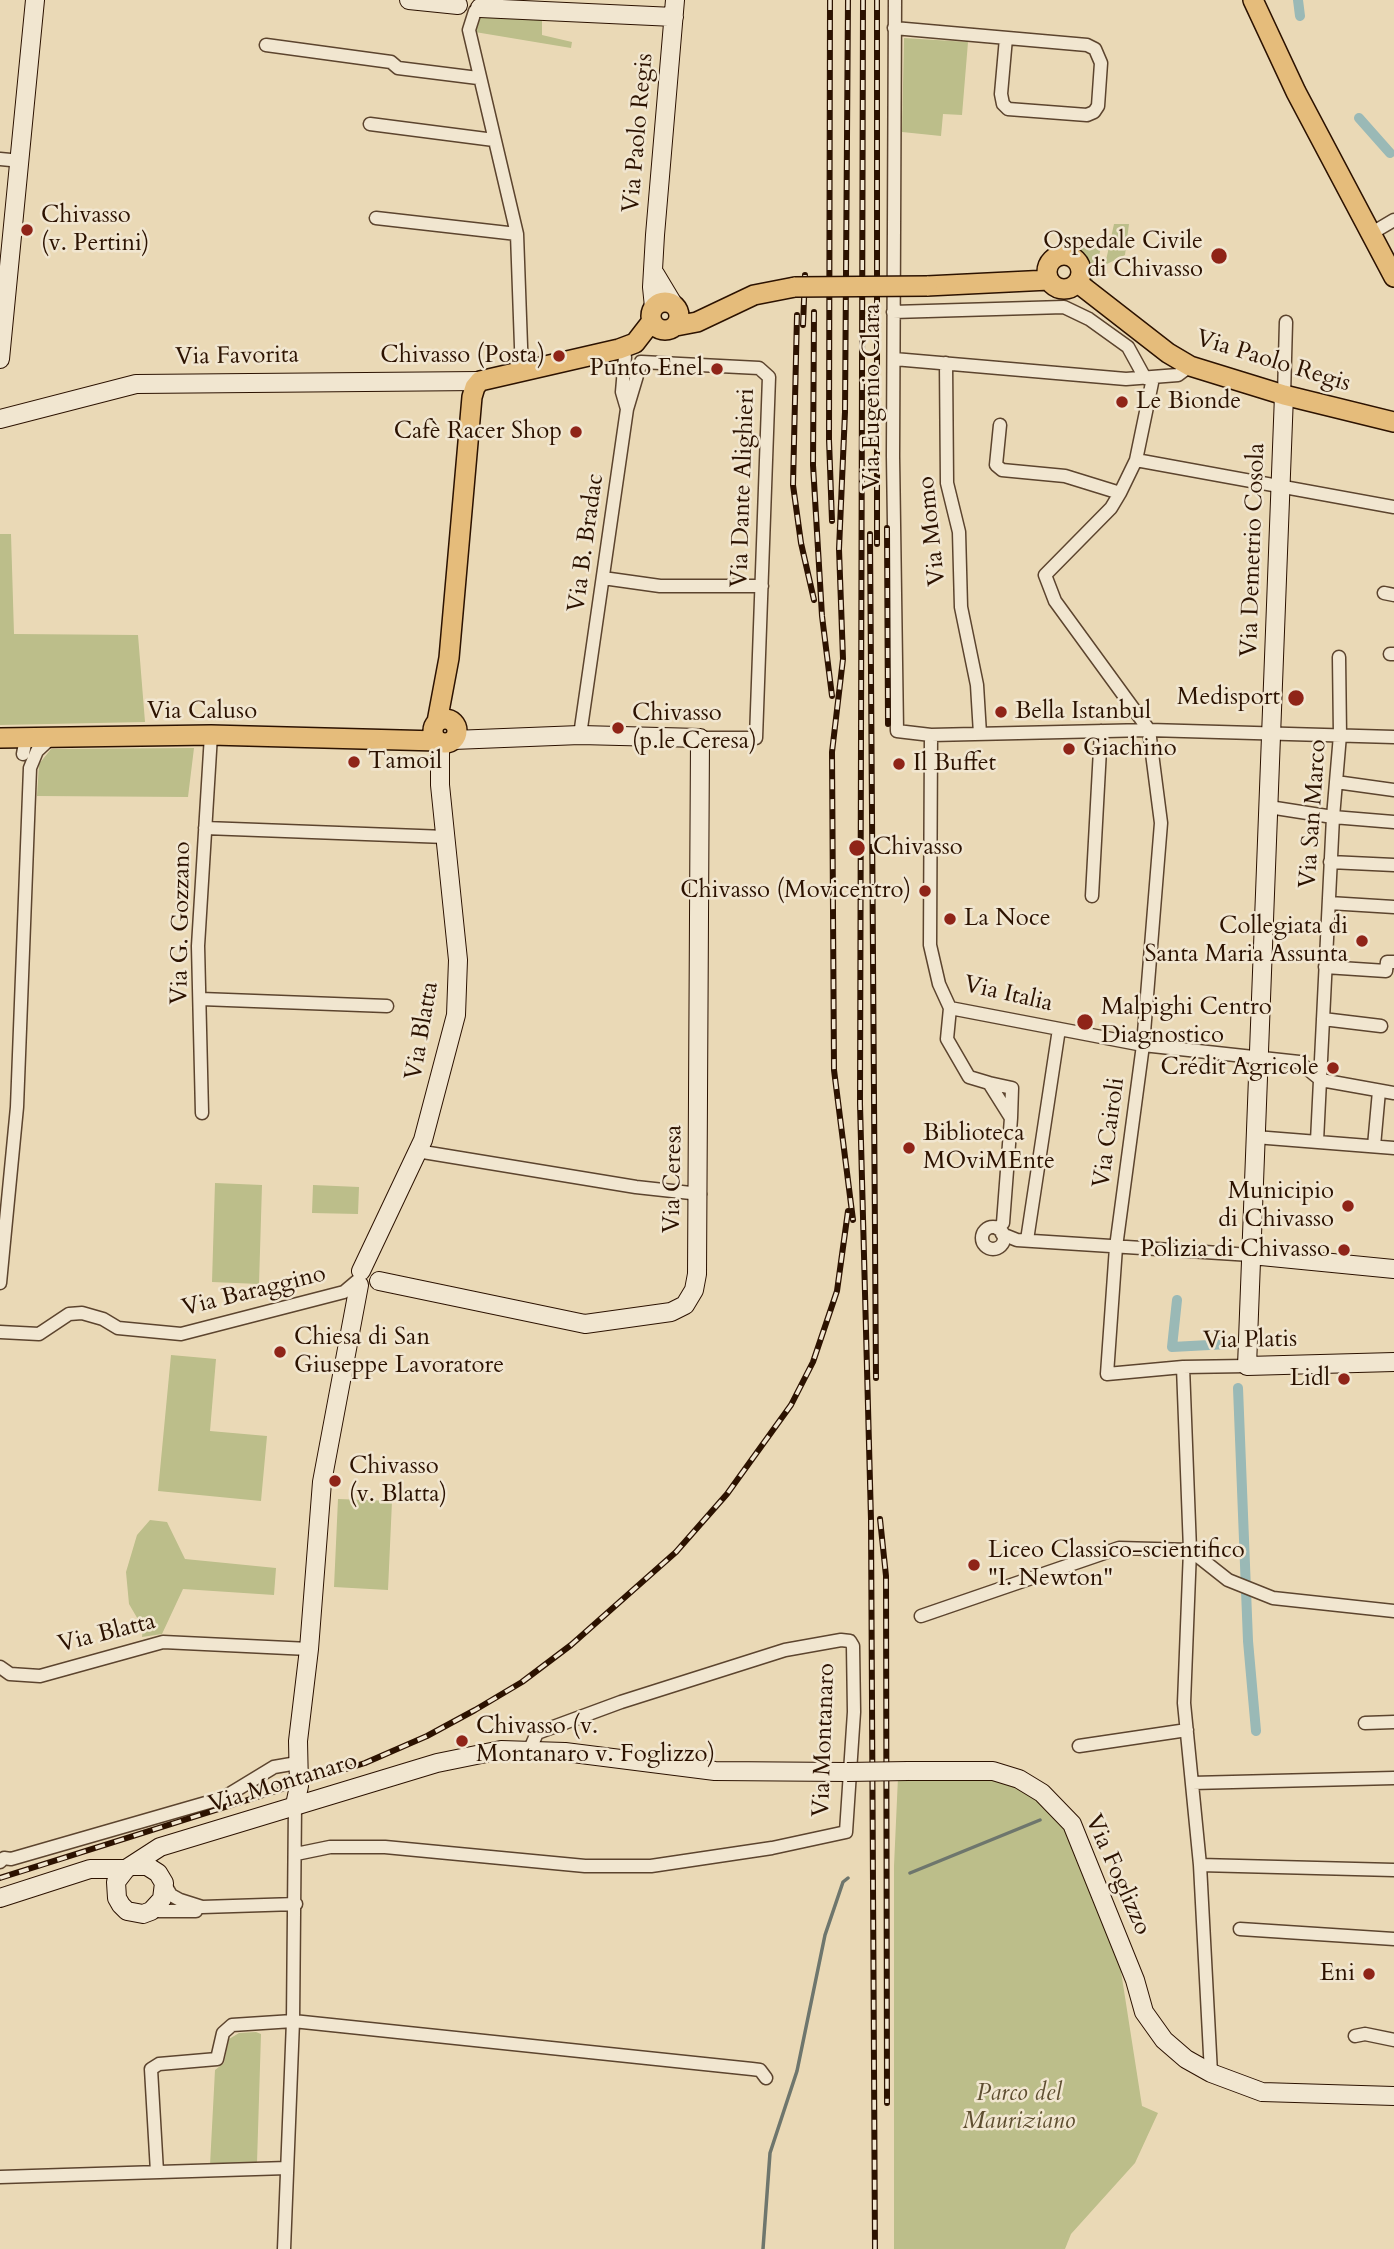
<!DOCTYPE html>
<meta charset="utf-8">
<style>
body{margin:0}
canvas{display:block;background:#ead9b6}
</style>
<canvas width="1394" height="2249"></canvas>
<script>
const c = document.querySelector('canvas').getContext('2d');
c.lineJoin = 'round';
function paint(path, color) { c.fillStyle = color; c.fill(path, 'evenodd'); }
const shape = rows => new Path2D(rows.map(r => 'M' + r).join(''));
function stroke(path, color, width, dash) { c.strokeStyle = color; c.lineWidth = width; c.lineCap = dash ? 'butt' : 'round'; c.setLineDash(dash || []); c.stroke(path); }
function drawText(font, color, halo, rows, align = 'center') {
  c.font = font + ' Cardo,serif'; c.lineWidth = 5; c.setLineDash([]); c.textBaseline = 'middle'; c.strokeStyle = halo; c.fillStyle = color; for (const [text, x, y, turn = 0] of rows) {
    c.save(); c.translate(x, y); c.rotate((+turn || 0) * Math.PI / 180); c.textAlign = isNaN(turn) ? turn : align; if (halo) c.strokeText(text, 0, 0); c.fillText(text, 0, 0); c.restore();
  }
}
const green = shape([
 [476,17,542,17,542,35,572,42,571,48,475,32],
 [904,38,968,42,962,115,943,114,941,136,902,132],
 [1114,224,1129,224,1125,255,1105,265],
 [1102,244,1092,282,1087,279,1084,262,1079,256,1062,250,1049,255,1055,249],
 [0,534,11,534,14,634,138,635,145,722,0,725],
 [194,748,188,797,37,796,39,764,51,749],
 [215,1183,262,1185,259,1284,212,1282],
 [313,1185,359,1187,358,1214,312,1213],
 [171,1355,216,1359,210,1431,267,1436,261,1501,158,1491],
 [338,1499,392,1501,388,1590,334,1587],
 [150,1520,167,1522,185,1559,276,1568,274,1595,183,1589,162,1634,142,1637,143,1628,129,1604,126,1572,137,1535],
 [982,1773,1026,1787,1065,1826,1120,1965,1142,2106,1158,2113,1135,2163,1071,2234,1065,2249,894,2249,894,1866,898,1777],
 [256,2032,261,2034,257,2163,210,2165,215,2070,224,2063,229,2039,239,2033]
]);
const stream = shape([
 [910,1873,1040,1820],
 [763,2249,770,2153,797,2071,825,1935,843,1882,848,1878]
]);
const canal = shape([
 [1298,0,1300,16],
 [1359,118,1390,153],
 [1177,1300,1172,1347,1228,1344],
 [1238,1388,1248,1641,1256,1731]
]);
const street = shape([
 [895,0,893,456,897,731,931,735,1149,730,1394,737],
 [475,11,469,30,517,234,522,374],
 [894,28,1087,45,1095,49,1101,63,1098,106,1094,112,1087,115,1008,109,1003,104,1001,94,1006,38],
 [266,45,391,62,398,68,478,78],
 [370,124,494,140],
 [0,159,21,161],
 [376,218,517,234],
 [1372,233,1394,220],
 [893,312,1064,307,1089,319,1128,347,1145,378],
 [894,359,1126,379,1178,375,1190,366],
 [946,363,947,483,959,532,961,607,977,685,980,734],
 [1153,378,1136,460,1120,493,1111,508,1045,575,1055,601,1149,730,1161,823,1143,1045,1116,1247,1107,1374,1183,1367,1247,1366],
 [1284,395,1286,322],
 [627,409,641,362,759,368,769,377,756,738,700,738],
 [1000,425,996,465,1002,470,1065,476,1120,493],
 [1136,460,1394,507],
 [603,578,660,586,762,586],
 [1384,593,1394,595],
 [1390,654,1394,654],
 [580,735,627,409,622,392,625,357],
 [931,735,930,945,939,984,950,1008,1143,1045,1299,1062,1321,1080],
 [23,754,26,738,28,742],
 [1336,782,1394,790],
 [1269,807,1333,817,1394,822],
 [205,828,446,837],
 [1330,862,1394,865],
 [1092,896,1101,731],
 [1329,903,1394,907],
 [1325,967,1386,971,1387,962,1394,962],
 [201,999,387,1006],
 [950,1008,947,1039,969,1077,989,1083,1011,1118,1003,1223,998,1229],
 [1323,1019,1381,1026],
 [1321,1080,1394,1093],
 [989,1083,1012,1088,1011,1118],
 [202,1113,198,946,211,735],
 [1255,1137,1394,1148],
 [1317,1141,1333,817,1340,735,1339,657],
 [1374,1146,1379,1091],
 [417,1151,636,1187,700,1194],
 '982 1238a11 11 0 1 1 22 0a11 11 0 1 1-22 0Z',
 [1002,1234,1017,1240,1251,1255],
 [1027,1240,1059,1029],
 [0,1283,17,1107,30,768,37,751,52,737],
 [0,1332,39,1334,69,1314,82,1313,103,1319,118,1328,181,1334,344,1292,357,1281],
 [1183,1367,1190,1550,1184,1703,1200,1865,1211,2073],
 [921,1616,1119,1548,1190,1550,1228,1580,1273,1598,1394,1611],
 [0,1667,10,1674,40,1676,163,1642,309,1649],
 [1365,1723,1394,1722],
 [1079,1746,1187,1730],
 [1192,1783,1394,1778],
 [296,1854,330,1847,385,1847,585,1866,651,1866,772,1848,846,1832,854,1712,853,1646,850,1641,841,1640,785,1650,621,1702,537,1733,530,1749],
 [0,1862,4,1858,11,1859,223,1798,274,1767,297,1763],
 [1200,1865,1394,1870],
 [164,1883,171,1895,180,1900,202,1907,296,1904],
 [151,1911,196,1911],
 [1240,1929,1394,1939],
 [1355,2036,1365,2034,1394,2040],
 [157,2172,151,2069,159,2064,217,2059,223,2033,232,2025,293,2021,752,2069,760,2070,766,2078],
 [0,2177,287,2168],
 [284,2249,293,2021,295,1805]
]);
const secondary = shape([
 [409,0,458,5],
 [480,8,674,17],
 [655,274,673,304],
 [654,307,652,287,655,235,675,0],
 [0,359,35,0],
 [1284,395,1247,1366,1394,1362],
 [0,419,136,384,480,381],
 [1251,1255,1394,1269],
 [361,1271,423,1140,456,1015,458,960,440,785,440,742],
 [379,1281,585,1324,671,1312,685,1305,694,1290,697,1274,700,738,580,735,453,740],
 [908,1771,993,1771,1019,1779,1042,1793,1072,1824,1135,1980,1144,2012,1164,2040,1186,2059,1211,2073,1262,2092,1394,2096],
 [295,1805,299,1786,298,1741,309,1649,322,1482,359,1285],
 [131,1866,147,1866,158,1873,164,1883,162,1899,151,1911,143,1914,127,1911,121,1905,117,1898,116,1882,126,1869,160,1847,437,1763,501,1750,565,1752,715,1771,847,1772],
 [0,1898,90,1869,126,1869]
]);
const primary = shape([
 [1253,0,1296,92,1394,277],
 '1047 272a17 17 0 1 1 34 0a17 17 0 1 1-34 0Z',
 [1078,283,1168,353,1190,366,1284,395,1394,422],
 [927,286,1049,280],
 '651 316a14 14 0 1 1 28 0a14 14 0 1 1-28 0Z',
 [676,326,697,322,754,295,795,287],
 '433 731a12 12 0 1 1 24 0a12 12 0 1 1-24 0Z',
 [437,722,449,658,472,397,475,387,480,381,619,349,635,343,652,321],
 [0,738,211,735,438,741]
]);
const rail = shape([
 [830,0,829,440,832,521],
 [848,0,845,412,839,549,843,659,832,752,834,1070,853,1220],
 [863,0,860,1104,871,1520,875,2249],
 [877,0,877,544],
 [814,312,813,465,822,616,832,696],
 [797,315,793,485,801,543,814,600],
 [803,325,805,275],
 [887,528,888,724],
 [870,534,876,1378],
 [880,1519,886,1576,887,2103],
 [0,1878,365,1763,427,1736,475,1710,522,1682,571,1645,676,1552,727,1494,791,1405,813,1362,837,1291,848,1211]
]);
const secondaryBridge = shape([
 [847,1772,908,1771]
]);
const primaryBridge = shape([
 [795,287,927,286]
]);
const markers = [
 [27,230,7,"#8f2418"],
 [1219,256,9,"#8f2418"],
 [559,356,7,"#8f2418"],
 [717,369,7,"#8f2418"],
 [1122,402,7,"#8f2418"],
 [576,432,7,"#8f2418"],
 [1296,698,9,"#8f2418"],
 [1001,712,7,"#8f2418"],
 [618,728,7,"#8f2418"],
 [1069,749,7,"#8f2418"],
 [354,762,7,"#8f2418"],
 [899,764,7,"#8f2418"],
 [857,848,9,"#8f2418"],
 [925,891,7,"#8f2418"],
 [950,919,7,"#8f2418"],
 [1362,941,7,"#8f2418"],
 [1085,1022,9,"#8f2418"],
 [1333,1068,7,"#8f2418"],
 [909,1148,7,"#8f2418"],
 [1348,1206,7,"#8f2418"],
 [1344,1250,7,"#8f2418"],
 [280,1352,7,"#8f2418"],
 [1344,1379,7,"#8f2418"],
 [335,1481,7,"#8f2418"],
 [974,1565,7,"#8f2418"],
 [462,1741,7,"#8f2418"],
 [1369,1974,7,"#8f2418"]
];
const streetNames = [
 ["Via Paolo Regis",639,133,-85],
 ["Via Favorita",237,357,-1],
 ["Via Paolo Regis",1273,362,17],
 ["Via Eugenio Clara",873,397,-90],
 ["Via Dante Alighieri",744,488,-88],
 ["Via Momo",933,531,-96],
 ["Via B. Bradac",587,543,-82],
 ["Via Demetrio Cosola",1254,550,-88],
 ["Via Caluso",202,712],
 ["Via San Marco",1314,814,-86],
 ["Via G. Gozzano",182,923,-89],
 ["Via Italia",1008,995,13],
 ["Via Blatta",423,1031,-80],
 ["Via Cairoli",1110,1133,-82],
 ["Via Ceresa",674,1179,-89],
 ["Via Baraggino",254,1292,-14],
 ["Via Platis",1250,1341,-1],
 ["Via Blatta",107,1634,-14],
 ["Via Montanaro",825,1740,-88],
 ["Via Montanaro",283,1784,-17],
 ["Via Foglizzo",1117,1875,66]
];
const poiNames = [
 ["Chivasso",41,216],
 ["(v. Pertini)",41,244],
 ["Ospedale Civile",1203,242,"right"],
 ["di Chivasso",1203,270,"right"],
 ["Chivasso (Posta)",545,356,"right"],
 ["Punto Enel",703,369,"right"],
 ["Le Bionde",1136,402],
 ["Cafè Racer Shop",562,432,"right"],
 ["Medisport",1280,698,"right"],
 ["Bella Istanbul",1015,712],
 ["Chivasso",632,714],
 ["(p.le Ceresa)",632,742],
 ["Giachino",1083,749],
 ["Tamoil",368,762],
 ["Il Buffet",913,764],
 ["Chivasso",873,848],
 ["Chivasso (Movicentro)",911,891,"right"],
 ["La Noce",964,919],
 ["Collegiata di",1348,927,"right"],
 ["Santa Maria Assunta",1348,955,"right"],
 ["Malpighi Centro",1101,1008],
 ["Diagnostico",1101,1036],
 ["Crédit Agricole",1319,1068,"right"],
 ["Biblioteca",923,1134],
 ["MOviMEnte",923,1162],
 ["Municipio",1334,1192,"right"],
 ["di Chivasso",1334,1220,"right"],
 ["Polizia di Chivasso",1330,1250,"right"],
 ["Chiesa di San",294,1338],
 ["Giuseppe Lavoratore",294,1366],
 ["Lidl",1330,1379,"right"],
 ["Chivasso",349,1467],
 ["(v. Blatta)",349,1495],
 ["Liceo Classico-scientifico",988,1551],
 ["\"I. Newton\"",988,1579],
 ["Chivasso (v.",476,1727],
 ["Montanaro v. Foglizzo)",476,1755],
 ["Eni",1355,1974,"right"]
];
const parkNames = [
 ["Parco del",1019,2094],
 ["Mauriziano",1019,2122]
];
paint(green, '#bcbe8a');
stroke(stream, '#6e766d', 3.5);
stroke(canal, '#9ab9b6', 10);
stroke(street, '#5c442e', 15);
stroke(secondary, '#2c1200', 20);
stroke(primary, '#2c1200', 22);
stroke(street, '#f1e6d0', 12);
stroke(secondary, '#f1e6d0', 18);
stroke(primary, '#e5bc7b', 19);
stroke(rail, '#2c1200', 6);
stroke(rail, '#f1e6d0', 3.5, [10]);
stroke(secondaryBridge, '#2c1200', 20, []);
stroke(primaryBridge, '#2c1200', 22, []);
stroke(secondaryBridge, '#f1e6d0', 18);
stroke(primaryBridge, '#e5bc7b', 19);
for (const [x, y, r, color] of markers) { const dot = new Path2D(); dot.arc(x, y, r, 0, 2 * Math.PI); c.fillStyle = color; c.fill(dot); stroke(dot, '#f1e6d0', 2.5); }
drawText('24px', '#2c1200', '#f1e6d0', streetNames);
drawText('24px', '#2c1200', '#f1e6d0', poiNames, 'left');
drawText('italic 24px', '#5e4e30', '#f1e6d0', parkNames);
</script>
